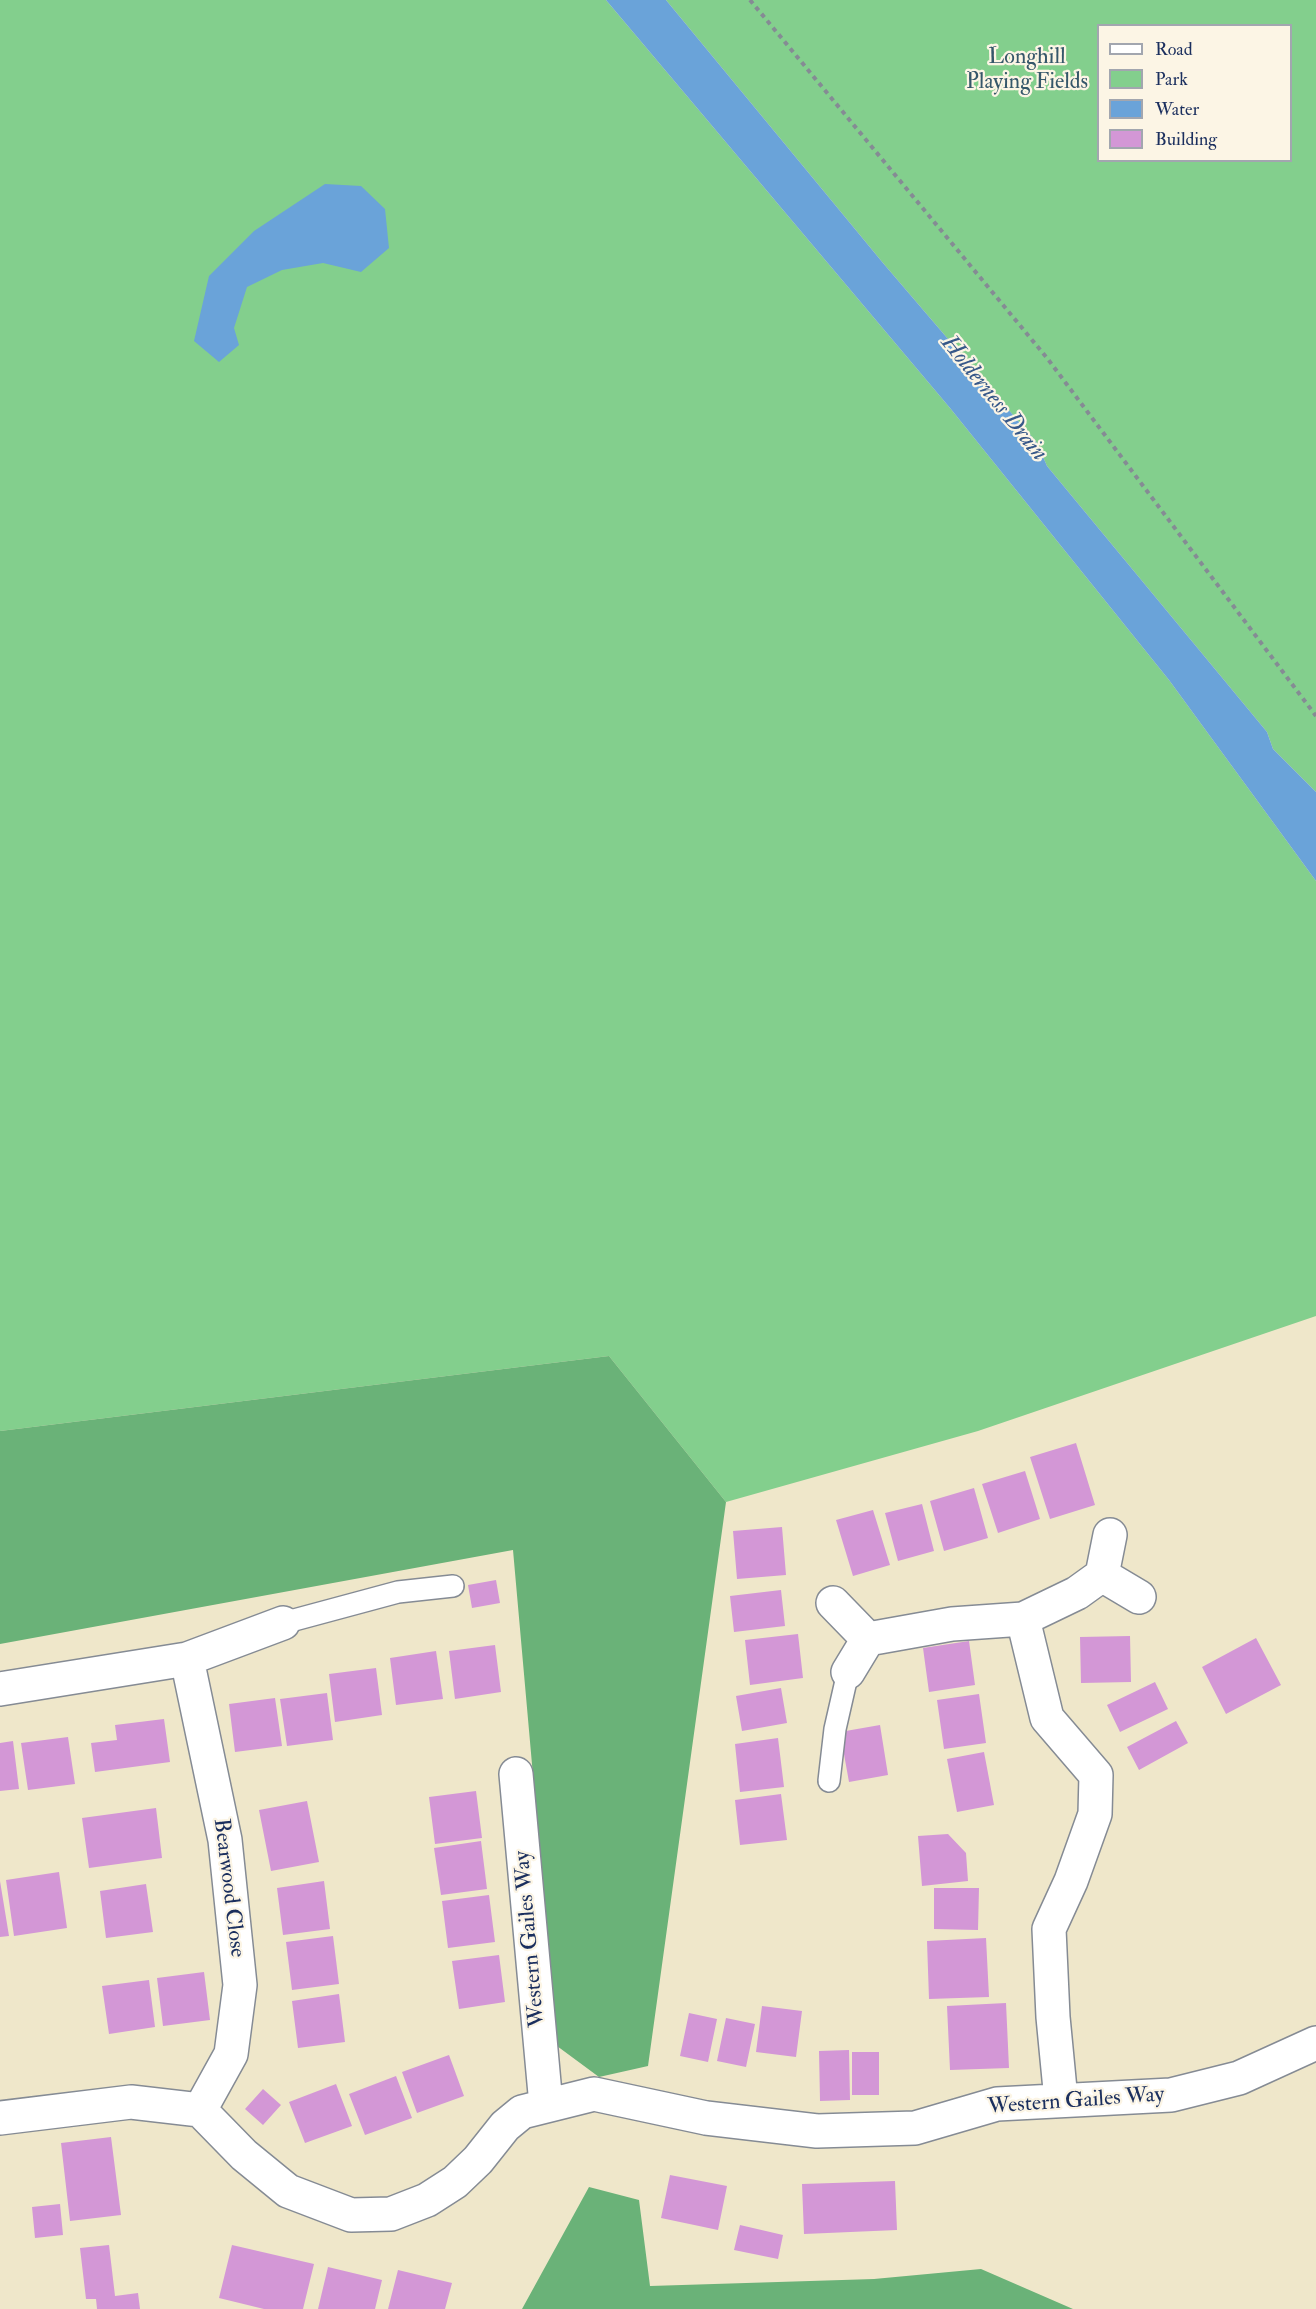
<!DOCTYPE html>
<style>
body{margin:0}
#map{position:relative;width:1316px;height:2309px;overflow:hidden;background:#efe7ca;font-family:"IM FELL Double Pica",serif}
canvas{display:block}
.legend{position:absolute;left:1097px;top:24px;width:195px;height:138px;box-sizing:border-box;background:#fcf5e5;border:2px solid #a2a6af;margin:0;padding:8px 10px;list-style:none;font-size:18px;color:#1b2f5e}
.legend li{display:flex;align-items:center;gap:12px;height:30px}
.legend b{width:30px;border:2px solid #a2a6af}
</style>
<div id="map">
<canvas width="1316" height="2309"></canvas>
<ul class="legend">
<li><b style="height:8px;background:#fff"></b>Road</li>
<li><b style="height:16px;background:#83cf8d"></b>Park</li>
<li><b style="height:16px;background:#6aa3d9"></b>Water</li>
<li><b style="height:16px;background:#d397d6"></b>Building</li>
</ul>
</div>
<script>
const c = document.querySelector('canvas').getContext('2d');
c.lineJoin = 'round';
function paint(path, color) { c.fillStyle = color; c.fill(path, 'evenodd'); }
const shape = rows => new Path2D(rows.map(r => 'M' + r).join(''));
function stroke(path, color, width, dash) { c.strokeStyle = color; c.lineWidth = width; c.lineCap = dash ? 'butt' : 'round'; c.setLineDash(dash || []); c.stroke(path); }
function drawText(font, color, halo, rows, align = 'center') {
  c.font = font + ' "IM FELL Double Pica",serif'; c.lineWidth = 4.5; c.setLineDash([]); c.textBaseline = 'middle'; c.strokeStyle = halo; c.fillStyle = color; for (const [text, x, y, turn = 0] of rows) {
    c.save(); c.translate(x, y); c.rotate((+turn || 0) * Math.PI / 180); c.textAlign = isNaN(turn) ? turn : align; if (halo) c.strokeText(text, 0, 0); c.fillText(text, 0, 0); c.restore();
  }
}
const green = shape([
 [0,0,606,0,950,408,1169,680,1316,881,1316,1316,978,1431,726,1502,609,1356,0,1431],
 [666,0,1316,0,1316,792,1273,749,1267,732,1047,466,1037,443,883,263],
 [1098,26,1290,26,1290,160,1098,160]
]);
const forest = shape([
 [609,1356,726,1502,648,2066,599,2077,557,2046,513,1550,0,1644,0,1431],
 [589,2187,639,2200,650,2286,874,2279,981,2269,1073,2309,522,2309]
]);
const water = shape([
 [606,0,666,0,883,263,1037,443,1047,466,1267,732,1273,749,1316,792,1316,881,1169,680,950,408],
 [325,184,361,186,385,209,389,248,361,272,323,263,282,270,247,287,234,328,239,345,219,362,194,341,209,276,254,231]
]);
const building = shape([
 [1076,1443,1095,1505,1050,1519,1030,1457],
 [1025,1471,1040,1519,998,1533,982,1484],
 [974,1488,988,1538,944,1551,930,1501],
 [922,1504,934,1551,898,1561,885,1513],
 [873,1510,890,1565,853,1576,836,1520],
 [782,1527,786,1575,737,1579,733,1531],
 [496,1580,500,1603,472,1608,468,1585],
 [781,1590,785,1626,734,1632,730,1596],
 [798,1634,803,1678,750,1685,745,1640],
 [1130,1636,1131,1682,1081,1683,1080,1637],
 [1256,1638,1281,1685,1226,1714,1202,1667],
 [969,1641,975,1685,929,1692,923,1648],
 [495,1645,501,1692,455,1699,449,1651],
 [436,1651,443,1699,396,1705,390,1658],
 [376,1668,382,1715,335,1722,329,1674],
 [1155,1682,1168,1709,1120,1732,1107,1705],
 [781,1688,787,1723,742,1731,736,1696],
 [327,1693,333,1740,287,1746,280,1699],
 [979,1694,986,1743,944,1749,937,1700],
 [275,1698,282,1746,235,1752,229,1704],
 [164,1719,170,1762,95,1772,91,1743,117,1740,115,1725],
 [1176,1721,1188,1743,1139,1770,1127,1747],
 [880,1725,888,1775,849,1782,840,1732],
 [68,1737,75,1784,28,1790,21,1743],
 [778,1738,784,1787,740,1792,735,1744],
 [13,1741,19,1789,0,1791,0,1743],
 [984,1752,994,1805,957,1812,947,1759],
 [476,1791,482,1838,435,1844,429,1797],
 [781,1794,787,1840,740,1845,735,1800],
 [307,1801,319,1862,271,1871,259,1810],
 [156,1808,162,1858,89,1868,82,1818],
 [948,1834,966,1853,968,1881,922,1886,918,1836],
 [481,1841,487,1889,441,1895,434,1848],
 [59,1872,67,1928,14,1936,6,1880],
 [0,1881,9,1936,0,1937],
 [324,1881,330,1929,283,1935,277,1888],
 [146,1884,153,1932,106,1938,100,1891],
 [934,1888,979,1888,978,1930,934,1929],
 [489,1895,495,1942,448,1948,442,1901],
 [333,1936,339,1984,292,1990,286,1942],
 [986,1938,989,1997,929,1999,927,1941],
 [499,1955,505,2002,459,2009,452,1961],
 [204,1972,210,2020,163,2026,157,1978],
 [149,1980,155,2027,109,2034,102,1986],
 [339,1994,345,2042,298,2048,292,2001],
 [1006,2003,1009,2068,950,2070,947,2006],
 [762,2006,802,2011,796,2057,756,2052],
 [689,2013,717,2019,708,2062,680,2056],
 [726,2018,755,2024,746,2067,717,2061],
 [849,2050,850,2100,820,2101,819,2051],
 [852,2052,879,2052,879,2095,852,2095],
 [449,2055,464,2096,417,2113,402,2072],
 [396,2076,412,2118,365,2135,349,2094],
 [336,2084,352,2126,305,2143,289,2102],
 [263,2089,281,2105,263,2125,245,2109],
 [111,2137,121,2215,70,2221,61,2143],
 [670,2175,727,2186,718,2230,661,2218],
 [895,2181,897,2230,804,2234,802,2184],
 [60,2204,63,2235,35,2238,32,2207],
 [740,2225,783,2235,778,2259,734,2250],
 [109,2245,115,2296,138,2293,140,2309,97,2309,96,2299,86,2299,80,2248],
 [232,2245,314,2264,303,2309,264,2309,219,2298],
 [328,2267,382,2280,375,2309,318,2309],
 [398,2270,452,2283,445,2309,388,2309]
]);
const path = shape([
 [750,0,1047,358,1316,716]
]);
const service = shape([
 [283,1623,398,1592,453,1586],
 [829,1781,835,1729,848,1672]
]);
const minor = shape([
 [1102,1575,1139,1597],
 [833,1603,868,1639,848,1672],
 [1023,1619,1047,1718,1096,1775,1095,1814,1071,1881,1049,1929,1053,2017,1061,2100],
 [868,1639,952,1624,1023,1619,1077,1593,1102,1575,1110,1535],
 [187,1659,225,1840,240,1985,231,2054,200,2110],
 [0,1689,187,1659,283,1623],
 [516,1774,546,2105],
 [0,2118,131,2102,200,2110,244,2155,288,2191,351,2215,391,2214,427,2200,455,2182,478,2160,505,2126,522,2112,594,2094,706,2118,817,2131,915,2128,997,2104,1171,2095,1239,2078,1316,2043]
]);
const parkNames = [
 ["Longhill",1027,58],
 ["Playing Fields",1027,83]
];
const streetNames = [
 ["Bearwood Close",228,1888,83],
 ["Western Gailes Way",531,1939,-95],
 ["Western Gailes Way",1076,2102,-4]
];
const waterNames = [
 ["Holderness Drain",993,399,51]
];
paint(green, '#83cf8d');
paint(forest, '#6ab278');
paint(water, '#6aa3d9');
paint(building, '#d397d6');
stroke(service, '#858b94', 24);
stroke(minor, '#858b94', 36);
stroke(path, '#858b94', 4, [4.5, 4.5]);
stroke(service, '#fff', 21);
stroke(minor, '#fff', 33);
drawText('22px', '#35576a', '#fcf5e5', parkNames);
drawText('22px', '#1b2f5e', '#fcf5e5', streetNames);
drawText('italic 24px', '#375889', '#fcf5e5', waterNames);
</script>
